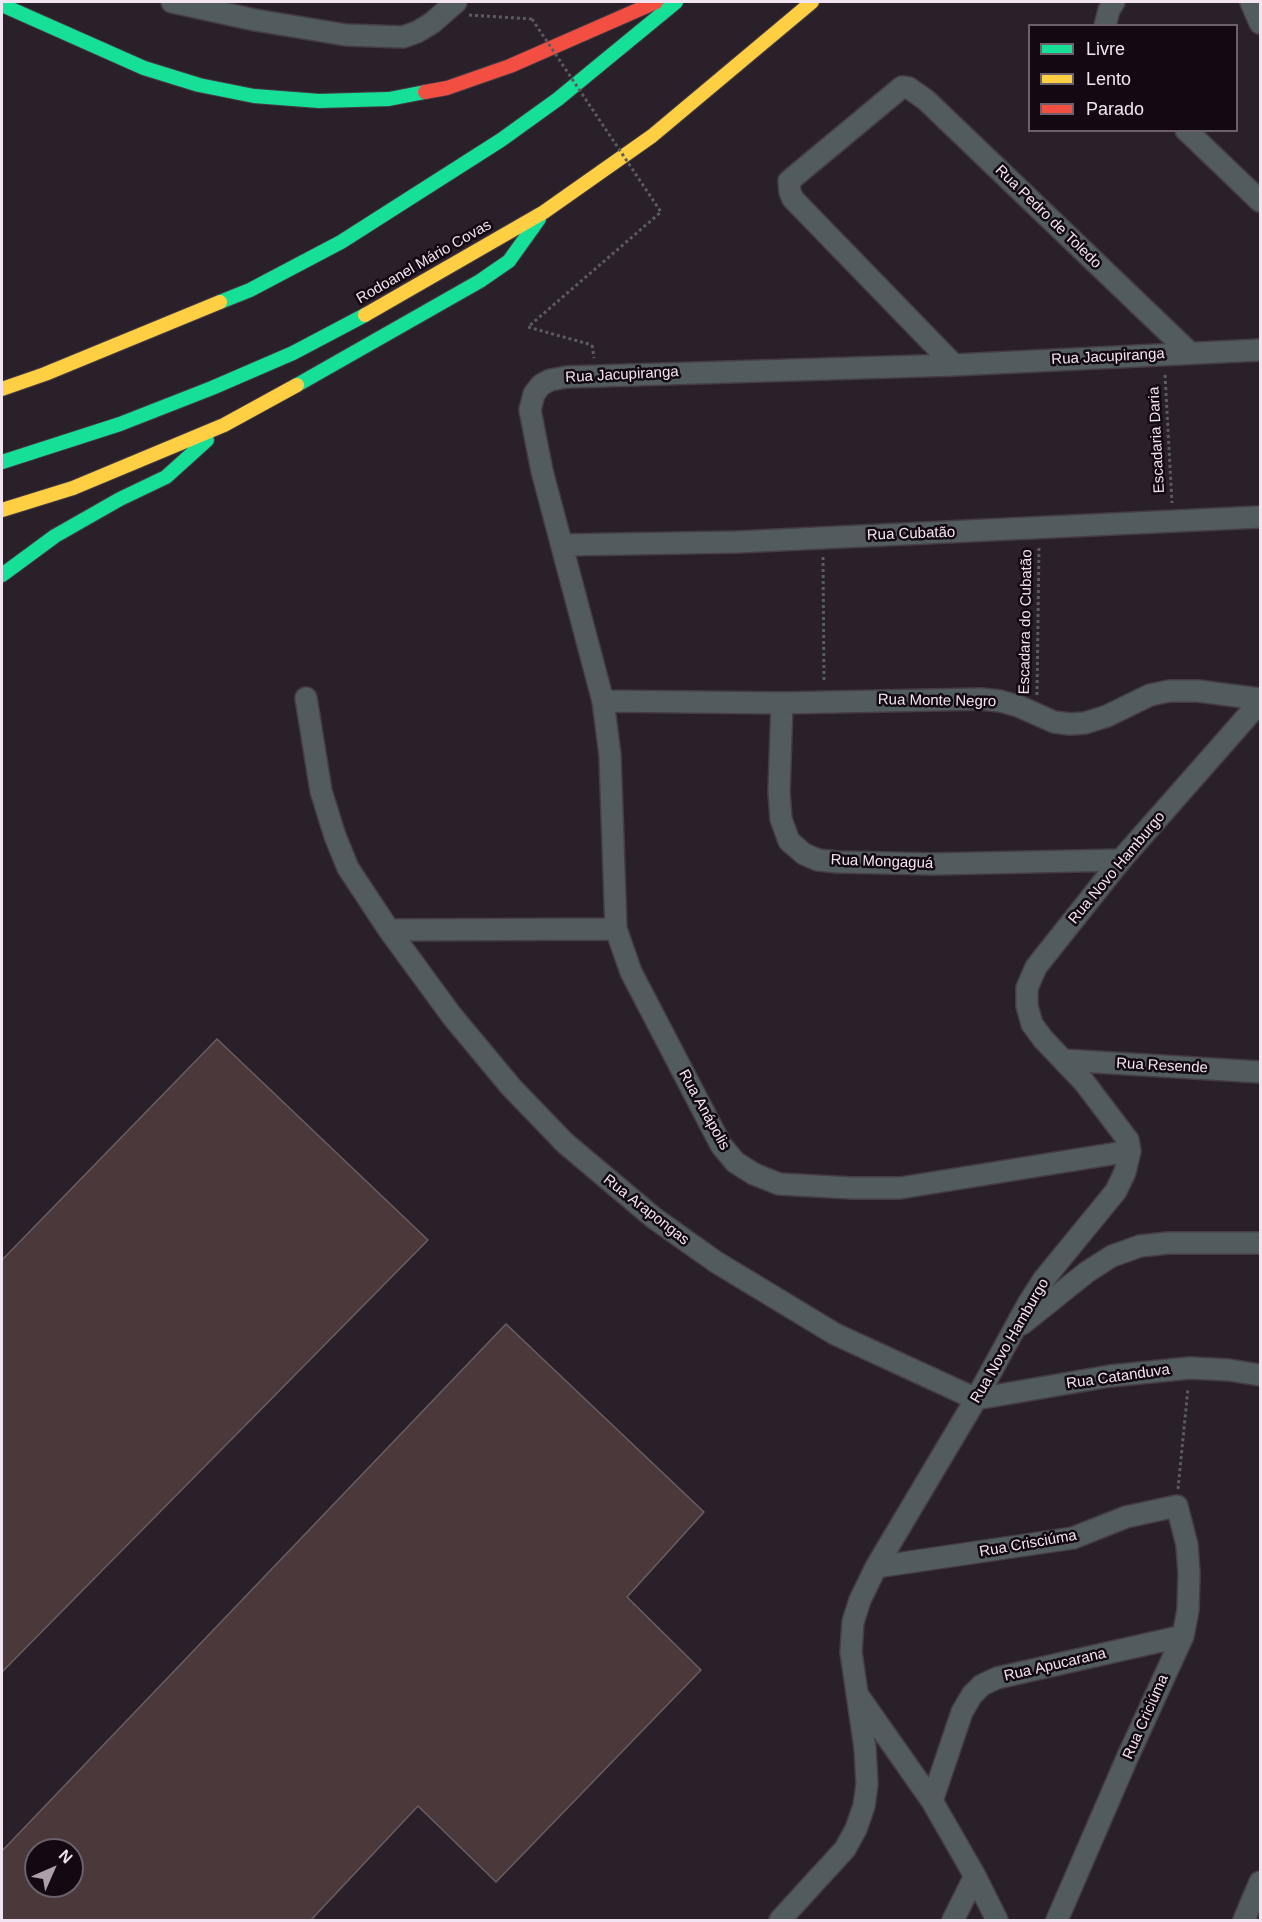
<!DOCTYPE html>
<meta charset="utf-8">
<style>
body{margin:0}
#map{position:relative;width:1262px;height:1922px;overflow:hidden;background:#2a202a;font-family:Arial,sans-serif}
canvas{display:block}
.frame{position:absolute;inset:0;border:3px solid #f2e4f1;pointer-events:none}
.legend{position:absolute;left:1028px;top:24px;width:210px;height:108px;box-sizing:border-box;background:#120912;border:2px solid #6c616b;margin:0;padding:8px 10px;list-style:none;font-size:18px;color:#f2e4f1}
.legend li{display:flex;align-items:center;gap:12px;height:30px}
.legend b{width:30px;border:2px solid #6c616b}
.north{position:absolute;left:24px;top:1838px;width:60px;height:60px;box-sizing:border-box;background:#120912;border:2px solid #6c616b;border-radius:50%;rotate:45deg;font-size:16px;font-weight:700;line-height:24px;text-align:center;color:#f2e4f1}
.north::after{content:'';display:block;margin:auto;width:21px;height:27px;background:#ac9fab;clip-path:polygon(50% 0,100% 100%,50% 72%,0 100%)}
</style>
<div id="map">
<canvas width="1262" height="1922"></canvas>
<div class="frame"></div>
<ul class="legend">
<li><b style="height:8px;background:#16e098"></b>Livre</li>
<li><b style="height:8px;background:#ffcf43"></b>Lento</li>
<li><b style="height:8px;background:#f24e42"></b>Parado</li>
</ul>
<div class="north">N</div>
</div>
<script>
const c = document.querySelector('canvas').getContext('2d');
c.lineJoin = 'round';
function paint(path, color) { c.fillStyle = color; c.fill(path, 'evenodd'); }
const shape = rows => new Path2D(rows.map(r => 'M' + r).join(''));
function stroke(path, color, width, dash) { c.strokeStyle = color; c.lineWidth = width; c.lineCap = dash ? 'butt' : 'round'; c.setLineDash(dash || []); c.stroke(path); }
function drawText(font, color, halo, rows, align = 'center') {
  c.font = font + ' Arial,sans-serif'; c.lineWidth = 5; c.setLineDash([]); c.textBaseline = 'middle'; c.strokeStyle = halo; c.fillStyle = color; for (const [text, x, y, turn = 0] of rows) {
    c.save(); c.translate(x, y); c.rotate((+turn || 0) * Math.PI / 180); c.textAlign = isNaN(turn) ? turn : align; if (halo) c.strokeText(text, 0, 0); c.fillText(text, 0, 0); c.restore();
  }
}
const building = shape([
 [217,1039,428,1240,2,1672,2,1260,217,1039],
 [506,1324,704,1512,627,1597,701,1670,496,1882,418,1806,311,1920,2,1920,2,1851,506,1324],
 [36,1850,72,1850,72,1886,36,1886,36,1850]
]);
const path = shape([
 [469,15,532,19],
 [592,345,594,358],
 [1165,375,1172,503],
 [823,557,824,682],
 [1037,695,1039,545],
 [1178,1489,1188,1388]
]);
const street = shape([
 [172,2,255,20,346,35,403,37,417,32,432,23,456,2],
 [1251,2,1260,23],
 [1105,26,1109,10,1114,2],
 [1186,130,1260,201],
 [954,365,793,199,790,192,789,181,902,87,909,88,926,100,1190,353],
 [562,545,737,542,1260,517],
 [306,698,321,791,335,836,348,868,389,930,452,1016,511,1087,565,1143,654,1218,716,1262,835,1334,976,1399,1110,1376,1190,1368,1229,1370,1260,1375],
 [603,701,782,703,981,699,1000,701,1018,706,1054,722,1070,724,1085,723,1107,716,1150,695,1169,691,1198,691,1260,699],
 [782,703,779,792,781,819,789,841,804,854,818,860,838,862,933,864,1121,860],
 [616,929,610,755,603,701,542,471,530,410,534,394,541,385,550,380,567,377,954,365,1260,350],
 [389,930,616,929,631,972,721,1145,735,1162,754,1174,779,1184,852,1188,900,1188,1130,1151],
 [1063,1060,1260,1072],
 [1022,1324,1087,1272,1112,1256,1140,1246,1168,1243,1260,1243],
 [876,1567,1073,1538,1126,1517,1177,1506,1187,1545,1189,1573,1188,1610,1183,1636,1128,1756,1057,1920],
 [859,1697,932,1801,975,1876,997,1920],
 [932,1801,962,1712,972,1695,982,1685,997,1678,1183,1636],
 [780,1920,845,1849,856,1829,864,1806,867,1784,865,1748,851,1652,853,1622,860,1600,876,1567,976,1399,1028,1304,1044,1279,1116,1191,1125,1172,1130,1151,1128,1140,1084,1082,1043,1039,1032,1024,1027,1006,1027,988,1036,967,1121,860,1260,702],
 [953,1920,975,1876],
 [1244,1920,1260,1882]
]);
const fast = shape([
 [2,5,144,68,199,85,254,96,319,101,389,99,425,92],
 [220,302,250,290,341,242,501,140,558,99,676,2],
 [297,385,480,281,509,261,539,219],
 [2,462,120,424,212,388,293,353,365,315],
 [2,575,55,536,120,499,166,477,207,440]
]);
const slow = shape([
 [365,315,544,212,652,136,812,2],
 [2,389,45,374,220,302],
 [2,510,73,488,224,425,297,385]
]);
const jam = shape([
 [425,92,447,88,510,66,656,2]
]);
const pathBridge = shape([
 [532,19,661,212,528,327,592,345]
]);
const streetNames = [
 ["Rua Pedro de Toledo",1048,217,44],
 ["Rodoanel Mário Covas",424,262,-30],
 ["Rua Jacupiranga",1108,357,-3],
 ["Rua Jacupiranga",622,375,-3],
 ["Escadaria Daria",1157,440,-93],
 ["Rua Cubatão",911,534,-2],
 ["Escadara do Cubatão",1026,622,-89],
 ["Rua Monte Negro",937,701,1],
 ["Rua Mongaguá",882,862,2],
 ["Rua Novo Hamburgo",1117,868,-50],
 ["Rua Resende",1162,1066,3],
 ["Rua Anápolis",704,1110,61],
 ["Rua Arapongas",646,1210,38],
 ["Rua Novo Hamburgo",1010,1341,-60],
 ["Rua Catanduva",1118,1377,-8],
 ["Rua Crisciúma",1028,1544,-10],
 ["Rua Apucarana",1055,1665,-13],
 ["Rua Criciúma",1146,1717,-66]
];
paint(building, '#4a383b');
stroke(building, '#6a5e62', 1.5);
stroke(street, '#453c45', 24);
stroke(fast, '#453c45', 16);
stroke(slow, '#453c45', 16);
stroke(jam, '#453c45', 16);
stroke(path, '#5a5c61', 3, [3, 3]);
stroke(street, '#525c5f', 21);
stroke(fast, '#16e098', 14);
stroke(slow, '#ffcf43', 14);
stroke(jam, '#f24e42', 14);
stroke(pathBridge, '#5a5c61', 3, [3, 3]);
drawText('15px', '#f2e4f1', '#120912', streetNames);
</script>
